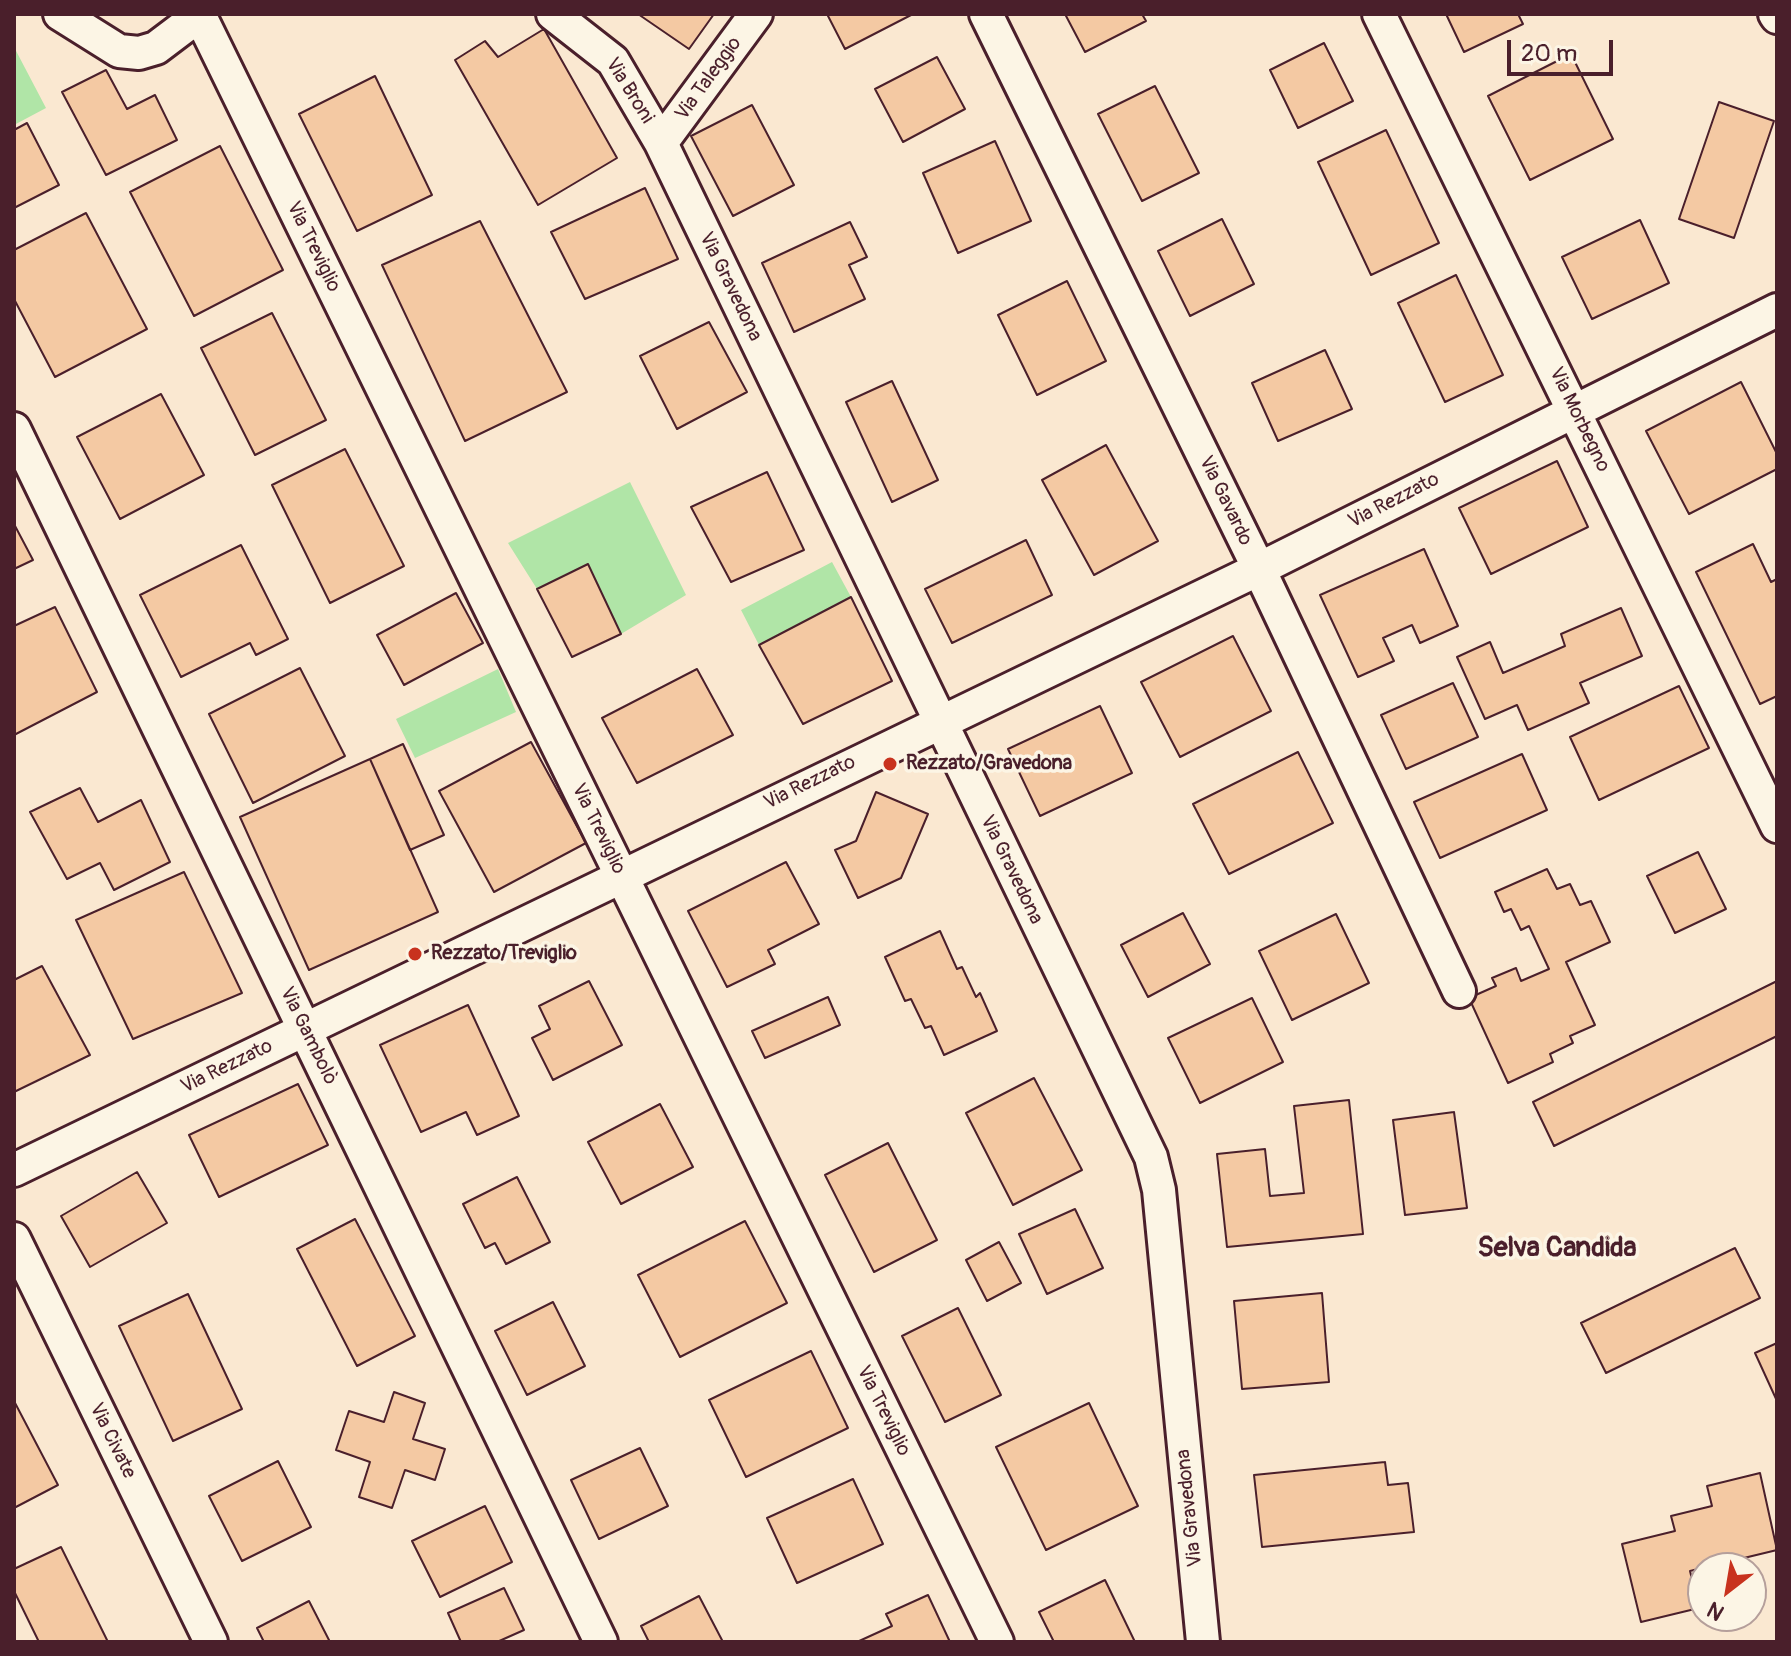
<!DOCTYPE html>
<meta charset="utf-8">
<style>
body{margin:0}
#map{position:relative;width:1791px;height:1656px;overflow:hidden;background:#fae8d1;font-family:Pangolin,sans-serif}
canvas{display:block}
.frame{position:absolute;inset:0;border:16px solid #4a1f2b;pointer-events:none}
.north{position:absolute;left:1687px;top:1552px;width:80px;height:80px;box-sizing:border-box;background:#fcf5e5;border:2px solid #b59f9b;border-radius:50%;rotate:211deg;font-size:22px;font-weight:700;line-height:32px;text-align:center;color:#4a1f2b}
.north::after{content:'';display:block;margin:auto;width:28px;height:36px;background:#c8321e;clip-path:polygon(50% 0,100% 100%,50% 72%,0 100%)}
.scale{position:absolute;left:1507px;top:40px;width:106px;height:36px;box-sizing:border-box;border:4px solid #4a1f2b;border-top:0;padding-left:10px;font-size:24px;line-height:28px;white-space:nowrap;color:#4a1f2b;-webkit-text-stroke:6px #fcf5e5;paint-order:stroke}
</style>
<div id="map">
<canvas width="1791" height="1656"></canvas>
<div class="frame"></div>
<div class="north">N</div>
<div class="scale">20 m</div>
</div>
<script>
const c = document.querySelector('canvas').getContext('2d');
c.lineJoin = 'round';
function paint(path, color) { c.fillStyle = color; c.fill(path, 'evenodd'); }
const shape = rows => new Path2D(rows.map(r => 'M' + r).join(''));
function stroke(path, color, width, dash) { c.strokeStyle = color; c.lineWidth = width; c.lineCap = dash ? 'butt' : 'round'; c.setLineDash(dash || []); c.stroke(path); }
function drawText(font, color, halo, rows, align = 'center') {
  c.font = font + ' Pangolin,sans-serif'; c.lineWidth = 7; c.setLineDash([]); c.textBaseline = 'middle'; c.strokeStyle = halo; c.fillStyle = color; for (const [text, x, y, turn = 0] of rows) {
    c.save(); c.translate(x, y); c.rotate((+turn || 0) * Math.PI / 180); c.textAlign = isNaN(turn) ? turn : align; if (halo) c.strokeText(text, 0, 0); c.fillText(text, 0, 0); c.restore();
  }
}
const green = shape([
 [14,47,46,108,14,125],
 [630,482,686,595,621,634,588,565,537,589,508,543],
 [832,562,851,597,759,645,741,610],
 [498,669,516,712,415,758,396,719]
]);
const building = shape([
 [638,14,714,14,689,49,638,14],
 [827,14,913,14,845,49,827,14],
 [1065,14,1142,14,1146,21,1085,52,1065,14],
 [1446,14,1518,14,1523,24,1464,52,1446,14],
 [544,29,617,158,538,205,455,60,485,41,498,57,544,29],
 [1324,43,1353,101,1298,128,1270,70,1324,43],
 [1571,54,1613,139,1530,180,1488,96,1571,54],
 [937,57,965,109,903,142,875,89,937,57],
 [106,70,127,109,155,95,177,140,106,175,62,92,106,70],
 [375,76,432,195,357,231,299,114,375,76],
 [1155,86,1199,173,1142,201,1098,114,1155,86],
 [1719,102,1774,121,1734,238,1679,219,1719,102],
 [752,105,794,185,733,216,691,136,752,105],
 [27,123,59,185,14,208,14,130,27,123],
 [1386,130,1439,243,1371,275,1318,162,1386,130],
 [995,141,1031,221,958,253,923,173,995,141],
 [220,146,283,270,194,316,130,192,220,146],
 [645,188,678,259,585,299,551,232,645,188],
 [86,213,147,329,55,377,14,299,14,250,86,213],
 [1222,219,1254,284,1190,316,1158,251,1222,219],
 [1640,220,1669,283,1592,319,1562,257,1640,220],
 [480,221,567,392,465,441,382,265,480,221],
 [850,222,867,257,849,265,865,299,794,332,762,263,850,222],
 [1456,275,1503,375,1445,402,1398,303,1456,275],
 [1067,281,1106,361,1037,395,998,315,1067,281],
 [272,313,326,420,255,455,201,348,272,313],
 [709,322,747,392,677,429,640,356,709,322],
 [1325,350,1352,409,1278,441,1252,383,1325,350],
 [892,381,938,480,892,502,846,402,892,381],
 [1741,382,1777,454,1777,469,1689,514,1646,431,1741,382],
 [161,394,204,475,120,519,77,437,161,394],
 [1106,445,1158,541,1094,575,1042,480,1106,445],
 [345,449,404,566,330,603,272,485,345,449],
 [1557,461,1588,527,1491,574,1459,508,1557,461],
 [767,472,804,550,731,582,691,507,767,472],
 [14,524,33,560,14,569,14,524],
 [1026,540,1052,595,952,643,925,589,1026,540],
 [1753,544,1771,582,1777,579,1777,696,1760,704,1696,572,1753,544],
 [241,545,288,639,256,655,250,643,181,677,140,595,241,545],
 [1424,549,1458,626,1420,643,1412,625,1383,638,1394,661,1358,677,1320,595,1424,549],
 [588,564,621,634,572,657,537,589,588,564],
 [456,593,483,643,404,685,377,635,456,593],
 [851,597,892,681,803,724,759,645,851,597],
 [55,607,97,692,14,735,14,626,55,607],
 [1621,608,1642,656,1580,683,1589,703,1528,730,1517,705,1485,719,1457,657,1490,642,1503,673,1565,646,1561,634,1621,608],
 [1233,636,1271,711,1180,757,1141,682,1233,636],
 [300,668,345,756,253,803,209,714,300,668],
 [697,669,733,735,637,783,602,718,697,669],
 [1453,683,1478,737,1406,769,1381,715,1453,683],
 [1679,686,1709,748,1599,800,1570,737,1679,686],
 [1100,706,1132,773,1040,816,1008,749,1100,706],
 [531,742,586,843,494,892,439,791,531,742],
 [403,744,444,835,410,850,370,759,403,744],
 [1298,752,1333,823,1229,874,1193,804,1298,752],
 [1522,754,1547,810,1440,858,1414,802,1522,754],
 [370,759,438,912,309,970,240,817,370,759],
 [80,788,98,822,141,800,170,862,114,890,100,863,67,879,30,812,80,788],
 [876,792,928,814,901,878,858,898,835,850,856,841,876,792],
 [1698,852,1726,909,1675,933,1647,876,1698,852],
 [786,862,819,924,768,950,775,964,727,987,688,911,786,862],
 [1547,869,1557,889,1570,884,1580,905,1591,901,1610,942,1566,962,1595,1025,1570,1036,1573,1043,1550,1054,1553,1062,1508,1083,1469,998,1496,986,1492,978,1516,968,1521,981,1549,969,1529,926,1521,930,1511,909,1504,912,1495,892,1547,869],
 [184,872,242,993,133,1039,76,920,184,872],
 [1183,913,1210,964,1148,997,1121,945,1183,913],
 [1336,914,1369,983,1292,1020,1259,951,1336,914],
 [940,931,957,969,962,967,976,997,980,993,997,1031,944,1055,931,1026,925,1028,911,999,905,1001,885,957,940,931],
 [42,966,90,1055,14,1092,14,980,42,966],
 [589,981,622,1045,553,1080,532,1038,550,1029,539,1006,589,981],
 [1777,981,1777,1036,1554,1146,1533,1102,1777,981],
 [828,997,840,1025,765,1058,752,1031,828,997],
 [1252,998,1283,1062,1200,1103,1168,1038,1252,998],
 [468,1005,519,1116,477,1135,466,1112,421,1132,380,1045,468,1005],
 [1034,1078,1082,1170,1013,1205,966,1113,1034,1078],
 [298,1084,328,1145,219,1197,189,1135,298,1084],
 [1349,1100,1363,1234,1227,1247,1217,1154,1265,1149,1270,1196,1304,1193,1294,1106,1349,1100],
 [660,1104,693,1167,621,1204,588,1142,660,1104],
 [1454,1112,1467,1208,1405,1215,1393,1120,1454,1112],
 [888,1143,937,1240,874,1272,825,1175,888,1143],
 [137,1172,167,1223,90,1267,61,1216,137,1172],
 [517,1177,550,1242,506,1264,495,1243,485,1248,463,1204,517,1177],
 [1075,1209,1103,1268,1047,1294,1019,1234,1075,1209],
 [355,1219,415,1336,357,1366,297,1249,355,1219],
 [745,1221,787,1303,680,1357,638,1275,745,1221],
 [999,1242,1021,1283,987,1301,966,1260,999,1242],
 [1735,1248,1760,1298,1606,1373,1581,1323,1735,1248],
 [1322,1293,1329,1382,1242,1389,1234,1301,1322,1293],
 [188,1294,242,1409,173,1441,119,1326,188,1294],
 [553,1302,585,1366,527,1395,495,1331,553,1302],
 [958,1308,1001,1395,945,1422,902,1336,958,1308],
 [1777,1343,1777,1401,1755,1353,1777,1343],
 [811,1351,848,1428,746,1477,709,1400,811,1351],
 [394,1392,425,1403,413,1439,445,1449,435,1480,405,1470,392,1508,359,1497,370,1462,336,1450,349,1411,384,1422,394,1392],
 [14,1401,58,1485,14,1508,14,1401],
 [1089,1403,1138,1506,1046,1550,996,1447,1089,1403],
 [640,1448,668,1506,599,1539,571,1480,640,1448],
 [278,1461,311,1527,242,1561,209,1496,278,1461],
 [1385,1462,1388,1485,1408,1483,1414,1532,1262,1547,1254,1475,1385,1462],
 [1760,1473,1777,1550,1690,1571,1699,1608,1641,1622,1622,1544,1675,1531,1671,1516,1712,1506,1707,1486,1760,1473],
 [853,1479,883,1544,797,1583,767,1518,853,1479],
 [485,1506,512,1562,440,1597,412,1541,485,1506],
 [61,1547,108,1642,39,1642,14,1591,14,1569,61,1547],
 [1105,1580,1135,1642,1054,1642,1039,1612,1105,1580],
 [504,1588,524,1630,497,1642,461,1642,448,1613,504,1588],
 [928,1595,950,1642,857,1642,892,1626,886,1614,928,1595],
 [699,1596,723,1642,649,1642,641,1626,699,1596],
 [309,1601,330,1642,264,1642,257,1628,309,1601]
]);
const minor = shape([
 [60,14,119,51,139,53,156,48,201,14],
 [553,14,613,61,661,143,1151,1157,1159,1190,1203,1642],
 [986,14,1259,569,1459,991],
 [1379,14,1777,826],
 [1775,14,1777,17],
 [200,16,997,1642],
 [661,143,756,14],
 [14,429,601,1642],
 [14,1170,1259,569,1777,310],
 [14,1239,211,1642]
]);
const markers = [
 [890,764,8,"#c8321e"],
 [415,954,8,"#c8321e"]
];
const streetNames = [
 ["Via Taleggio",709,79,-54],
 ["Via Broni",629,91,58],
 ["Via Treviglio",313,247,64],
 ["Via Gravedona",730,287,64],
 ["Via Morbegno",1579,420,64],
 ["Via Gavardo",1225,501,64],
 ["Via Rezzato",1394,501,-27],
 ["Via Rezzato",810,783,-26],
 ["Via Treviglio",598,829,64],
 ["Via Gravedona",1011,870,64],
 ["Via Gambolò",308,1036,64],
 ["Via Rezzato",227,1067,-26],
 ["Via Treviglio",883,1411,64],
 ["Via Civate",112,1441,64],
 ["Via Gravedona",1190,1508,-96]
];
const poiNames = [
 ["Rezzato/Gravedona",906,764],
 ["Rezzato/Treviglio",431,954]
];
const districtNames = [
 ["Selva Candida",1557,1249]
];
paint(green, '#b0e5a7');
paint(building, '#f4c9a3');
stroke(building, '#4a1f2b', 2);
stroke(minor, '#4a1f2b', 38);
stroke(minor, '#fcf5e5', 32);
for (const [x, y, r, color] of markers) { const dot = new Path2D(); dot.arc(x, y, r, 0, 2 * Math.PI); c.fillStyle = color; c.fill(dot); stroke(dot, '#fcf5e5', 3); }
drawText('20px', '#4a1f2b', '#fcf5e5', streetNames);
drawText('bold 20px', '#4a1f2b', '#fcf5e5', poiNames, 'left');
drawText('bold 28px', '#4a1f2b', '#fcf5e5', districtNames);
</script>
